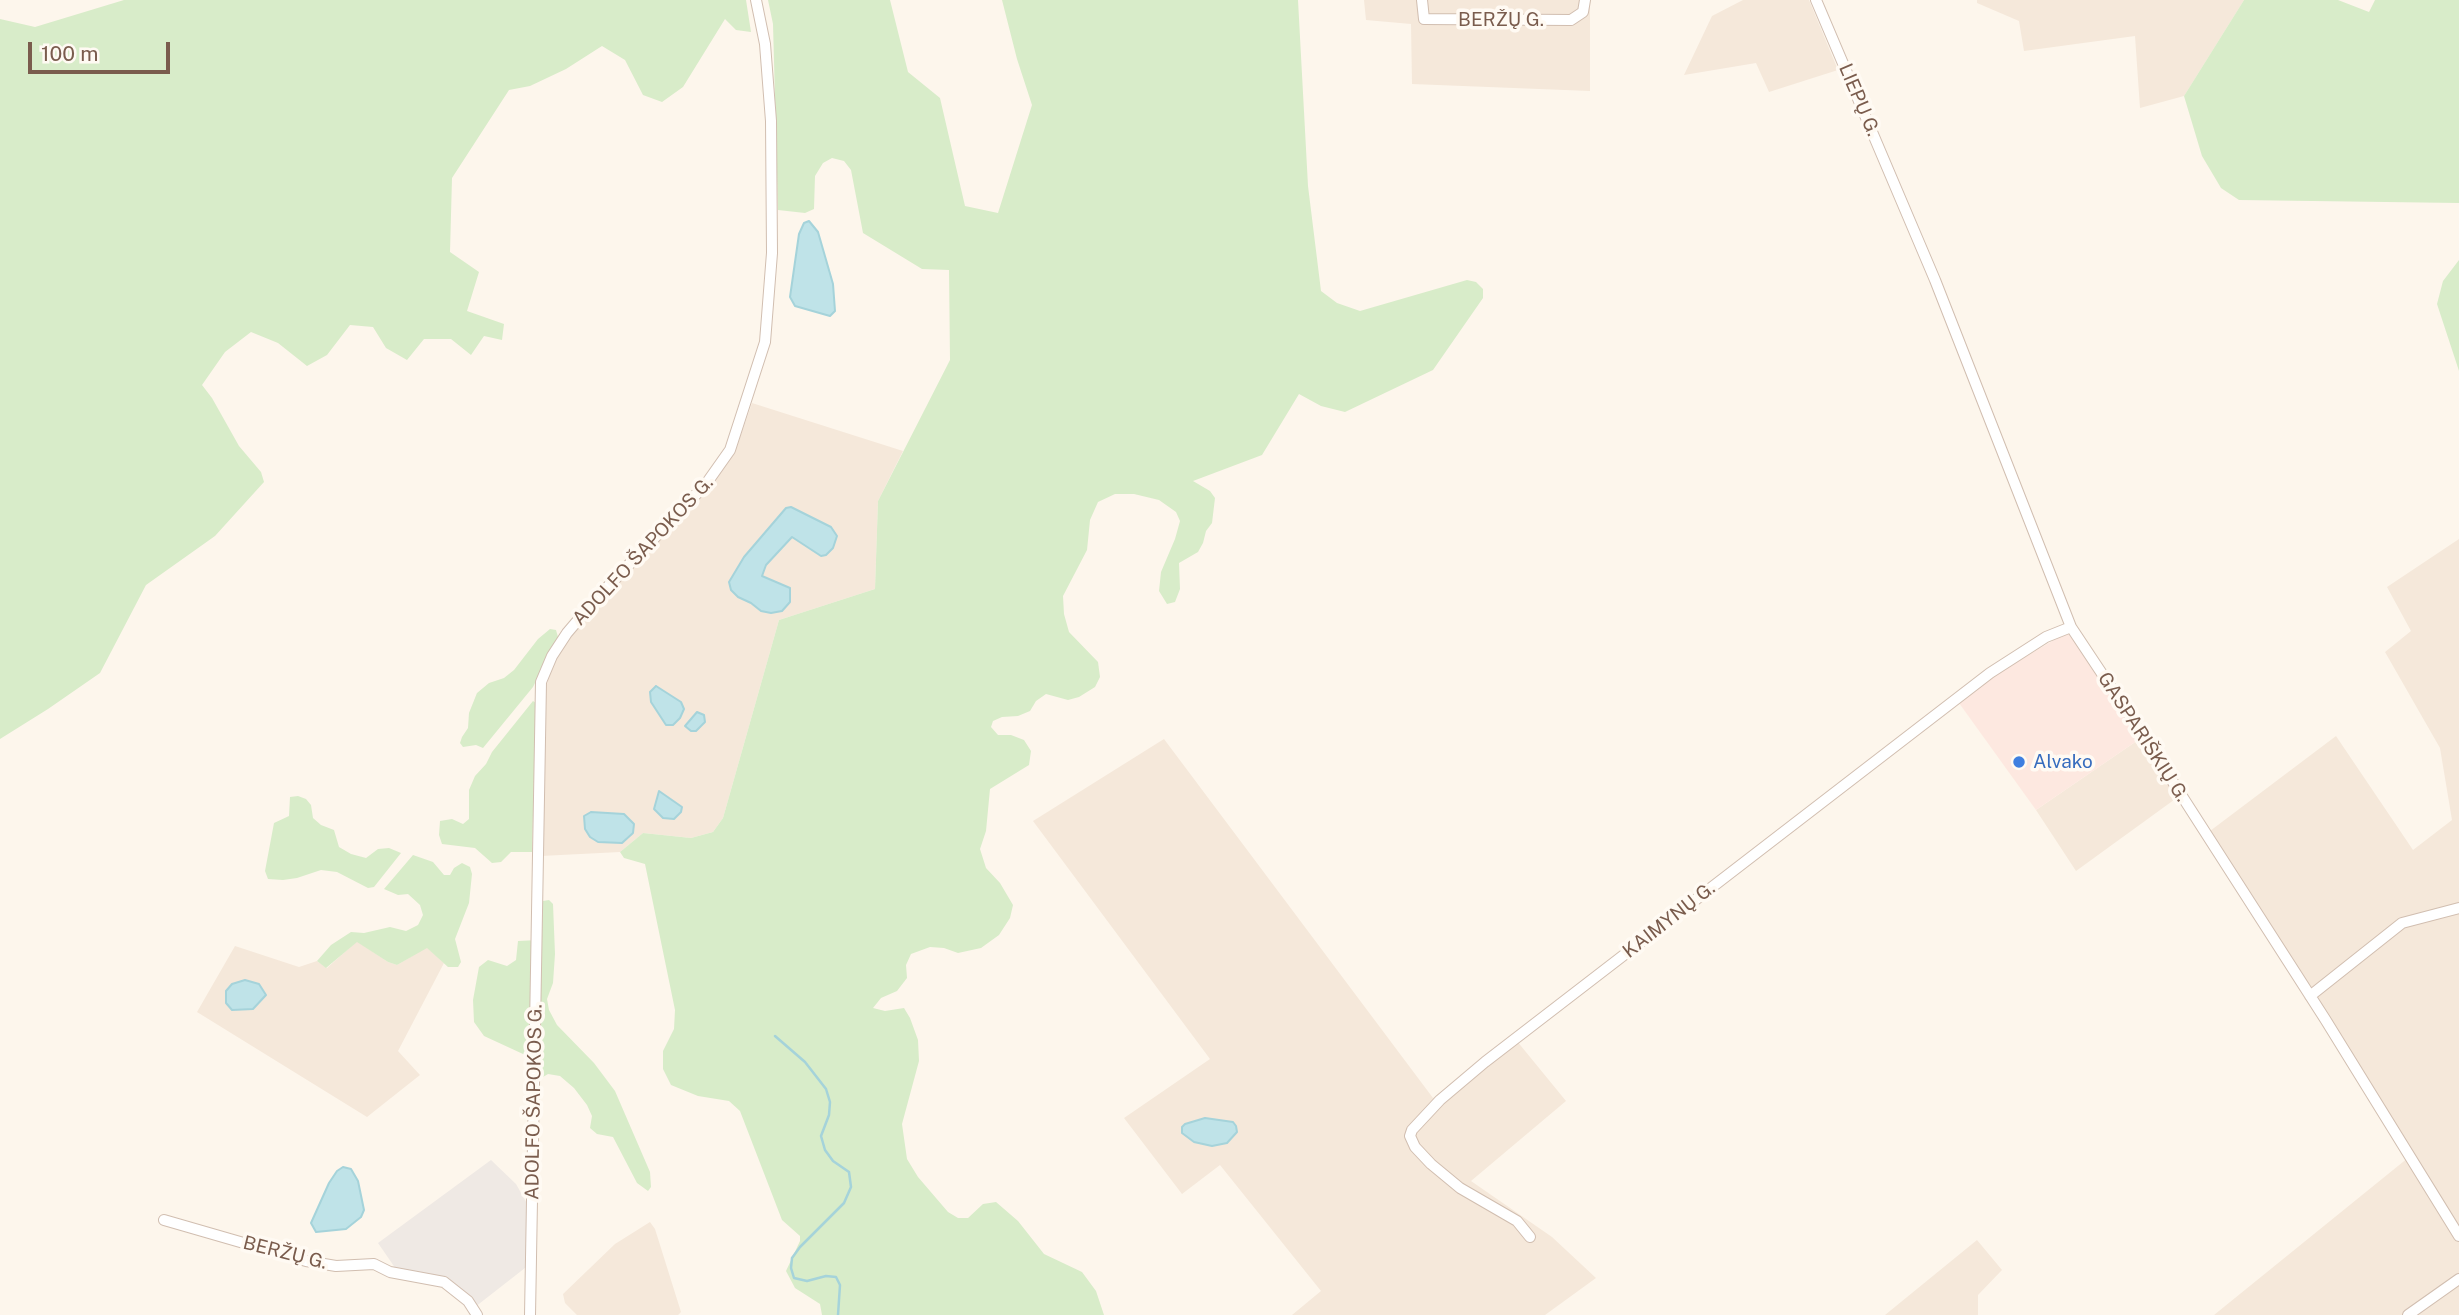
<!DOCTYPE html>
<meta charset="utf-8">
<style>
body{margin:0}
#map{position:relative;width:2459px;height:1315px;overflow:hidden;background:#fdf6ec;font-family:"Public Sans",sans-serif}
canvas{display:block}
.scale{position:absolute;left:28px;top:42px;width:142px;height:32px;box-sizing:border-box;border:4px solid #7a5c4d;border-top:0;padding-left:9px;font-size:21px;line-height:24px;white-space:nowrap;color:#7a5c4d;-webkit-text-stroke:5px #fffaf3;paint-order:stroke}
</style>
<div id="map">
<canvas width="2459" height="1315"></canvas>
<div class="scale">100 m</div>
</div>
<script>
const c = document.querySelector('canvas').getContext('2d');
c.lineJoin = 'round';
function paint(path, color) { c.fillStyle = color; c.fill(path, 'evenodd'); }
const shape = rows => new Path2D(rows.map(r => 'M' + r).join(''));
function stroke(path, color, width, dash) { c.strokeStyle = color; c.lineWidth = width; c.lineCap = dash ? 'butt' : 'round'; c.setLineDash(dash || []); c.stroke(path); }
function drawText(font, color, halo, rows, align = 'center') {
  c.font = font + ' "Public Sans",sans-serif'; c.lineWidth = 7; c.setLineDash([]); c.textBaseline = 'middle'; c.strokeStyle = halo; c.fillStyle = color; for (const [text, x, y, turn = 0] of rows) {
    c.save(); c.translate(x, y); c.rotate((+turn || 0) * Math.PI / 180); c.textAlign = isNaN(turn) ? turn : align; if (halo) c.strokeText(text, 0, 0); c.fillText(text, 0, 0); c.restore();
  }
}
const residential = shape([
 [1364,0,1590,0,1590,91,1412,84,1411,24,1366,20],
 [1743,0,1809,0,1838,70,1769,92,1756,63,1684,75,1712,16],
 [1977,0,2244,0,2184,96,2140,108,2135,36,2024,51,2019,21,1977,3],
 [752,403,903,451,878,501,875,589,779,620,723,818,713,832,691,838,643,833,620,852,541,856,545,692,552,664,569,638,614,584,706,493,724,468,737,446],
 [2459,539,2459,1315,2214,1315,2414,1153,2210,831,2336,736,2413,850,2452,820,2440,748,2385,652,2411,631,2387,587],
 [2141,738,2178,797,2076,871,2036,810],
 [1164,739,1433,1098,1512,1035,1566,1101,1471,1181,1552,1237,1596,1278,1545,1315,1292,1315,1321,1291,1220,1165,1182,1194,1124,1118,1210,1059,1033,821],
 [357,941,388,962,397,965,427,947,444,963,398,1051,420,1075,367,1117,197,1012,235,946,299,967,317,961,327,968],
 [650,1222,655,1229,681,1312,678,1315,577,1315,565,1303,563,1294,615,1244],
 [1977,1240,2002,1270,1978,1295,1978,1315,1885,1315]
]);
const commercial = shape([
 [2064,634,2071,635,2141,738,2036,810,1959,703,2000,672]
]);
const industrial = shape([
 [491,1160,516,1184,529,1207,525,1268,475,1307,457,1287,398,1272,378,1243]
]);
const green = shape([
 [124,0,746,0,751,32,736,30,725,19,683,87,662,102,643,95,625,60,602,46,566,69,530,86,509,90,452,178,450,252,479,272,467,311,504,324,502,340,484,336,471,355,451,339,424,339,407,360,386,348,373,327,350,325,327,355,307,366,278,343,251,332,225,352,202,385,212,398,239,446,261,472,264,482,215,536,146,585,100,673,48,709,0,739,0,19,35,27],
 [768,0,890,0,908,72,940,98,965,206,998,213,1032,105,1017,59,1002,0,1298,0,1308,186,1321,291,1337,303,1360,311,1467,280,1476,282,1483,289,1483,298,1433,370,1345,412,1321,406,1299,394,1262,455,1193,481,1210,491,1215,498,1212,523,1206,531,1203,543,1198,552,1179,563,1180,589,1175,602,1167,604,1159,591,1161,572,1175,539,1180,521,1176,512,1159,500,1134,494,1115,494,1098,502,1090,520,1087,550,1063,596,1064,614,1069,632,1098,662,1100,677,1095,687,1079,697,1068,700,1046,694,1036,701,1030,711,1018,716,1002,717,993,721,991,727,998,735,1011,735,1024,740,1031,751,1029,765,990,789,986,831,980,849,986,868,1000,883,1013,905,1010,918,999,935,981,948,958,953,944,948,930,947,911,954,906,965,907,978,897,991,881,998,873,1008,885,1011,904,1008,910,1018,918,1040,919,1061,902,1124,907,1159,918,1177,948,1212,958,1218,968,1218,983,1204,996,1202,1018,1221,1044,1254,1082,1272,1096,1291,1104,1315,822,1315,820,1304,795,1288,786,1271,800,1241,800,1236,782,1220,740,1111,729,1101,698,1096,671,1085,663,1069,663,1051,674,1029,675,1010,645,864,624,858,620,852,643,833,691,838,713,832,723,818,779,620,875,589,878,501,950,360,949,270,922,269,863,233,851,170,844,161,832,158,823,163,815,176,814,209,805,213,778,210,773,24],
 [2244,0,2338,0,2369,12,2375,0,2459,0,2459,203,2239,200,2221,188,2202,156,2184,96],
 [2459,260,2459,371,2437,304,2443,281],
 [550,629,556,630,558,637,533,687,483,748,476,745,463,747,460,743,462,737,468,728,469,713,477,693,489,683,504,678,514,670,538,639],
 [533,701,536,703,532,852,511,852,501,862,492,863,475,848,442,844,439,835,440,821,452,819,463,824,469,819,469,790,475,776,486,764,492,752],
 [298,796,306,799,311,805,313,818,321,825,334,830,339,847,351,854,366,858,378,849,389,848,401,853,374,887,368,888,337,872,321,870,297,878,283,880,268,879,265,871,274,823,289,816,290,797],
 [413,855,433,862,444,875,450,875,454,868,462,863,470,867,472,874,469,903,455,939,461,962,458,967,448,967,427,948,397,965,388,962,357,942,326,968,317,961,331,945,351,932,364,933,390,927,406,931,418,925,423,915,420,905,408,894,398,895,384,889],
 [549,900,553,904,555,954,553,983,547,999,549,1010,557,1025,594,1063,615,1091,650,1172,651,1187,648,1191,637,1183,613,1137,597,1134,590,1128,592,1116,587,1105,574,1088,560,1076,548,1074,538,1080,539,1059,523,1054,484,1036,474,1022,473,1000,479,967,488,960,507,966,516,960,518,941,539,940,540,904,543,901]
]);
const water = shape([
 [809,221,818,232,833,284,835,311,830,316,795,306,790,297,799,234,804,223,809,221],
 [791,507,831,527,837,536,833,548,826,555,821,556,792,537,766,565,762,576,790,588,790,602,782,611,771,613,761,611,751,603,738,597,731,590,729,582,744,557,786,508,791,507],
 [656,686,681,702,684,709,680,718,673,725,666,725,651,702,650,692,656,686],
 [697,712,704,715,705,722,696,731,691,731,685,726,697,712],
 [659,791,682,807,681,812,674,819,663,818,654,809,659,791],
 [591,812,624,814,634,824,633,833,622,843,598,842,590,837,585,829,584,816,591,812],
 [245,980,259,984,266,995,253,1009,232,1010,226,1003,226,991,232,984,245,980],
 [1205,1118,1233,1122,1236,1126,1237,1132,1227,1143,1212,1146,1194,1142,1182,1133,1182,1127,1185,1124,1205,1118],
 [343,1167,351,1169,358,1181,364,1210,361,1217,346,1229,316,1232,311,1223,329,1183,337,1171,343,1167]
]);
const stream = shape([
 [775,1036,805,1062,826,1089,830,1102,829,1115,821,1136,825,1150,833,1161,849,1172,851,1187,844,1203,800,1247,792,1258,791,1268,794,1278,807,1281,826,1276,836,1277,840,1285,838,1315]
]);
const street = shape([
 [1422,0,1424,19,1571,20,1583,12,1585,0],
 [1816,0,1935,280,2071,627,2146,740,2325,1019,2459,1236],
 [2310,996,2402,923,2459,908],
 [164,1220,306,1261,336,1266,374,1264,390,1272,444,1282,468,1301,477,1315],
 [1530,1237,1517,1221,1460,1188,1431,1164,1415,1147,1410,1136,1412,1130,1440,1100,1485,1062,1990,673,2046,637,2071,627],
 [530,1315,541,682,552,656,567,633,596,599,706,484,730,450,765,342,772,253,771,121,765,44,756,0],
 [2408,1315,2459,1279]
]);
const markers = [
 [2019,762,7,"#3f7fe0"]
];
const streetNames = [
 ["BERŽŲ G.",1501,20],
 ["LIEPŲ G.",1859,100,67],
 ["ADOLFO ŠAPOKOS G.",643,551,-47],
 ["GASPARIŠKIŲ G.",2143,737,57],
 ["KAIMYNŲ G.",1669,920,-38],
 ["ADOLFO ŠAPOKOS G.",534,1102,-89],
 ["BERŽŲ G.",285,1253,14]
];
const shopNames = [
 ["Alvako",2033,762]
];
paint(residential, '#f5e8da');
paint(commercial, '#fde8e0');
paint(industrial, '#efe9e4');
paint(green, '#d8ecc9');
paint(water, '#bfe3e8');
stroke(water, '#a5d3da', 2);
stroke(stream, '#a5d3da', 2.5);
stroke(street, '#d1beb0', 12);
stroke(street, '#fff', 10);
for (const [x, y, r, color] of markers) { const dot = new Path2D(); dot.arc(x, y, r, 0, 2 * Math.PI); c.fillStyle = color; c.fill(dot); stroke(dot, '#fffaf3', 2.5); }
drawText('19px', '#7a5c4d', '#fffaf3', streetNames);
drawText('19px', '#366cbe', '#fffaf3', shopNames, 'left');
</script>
